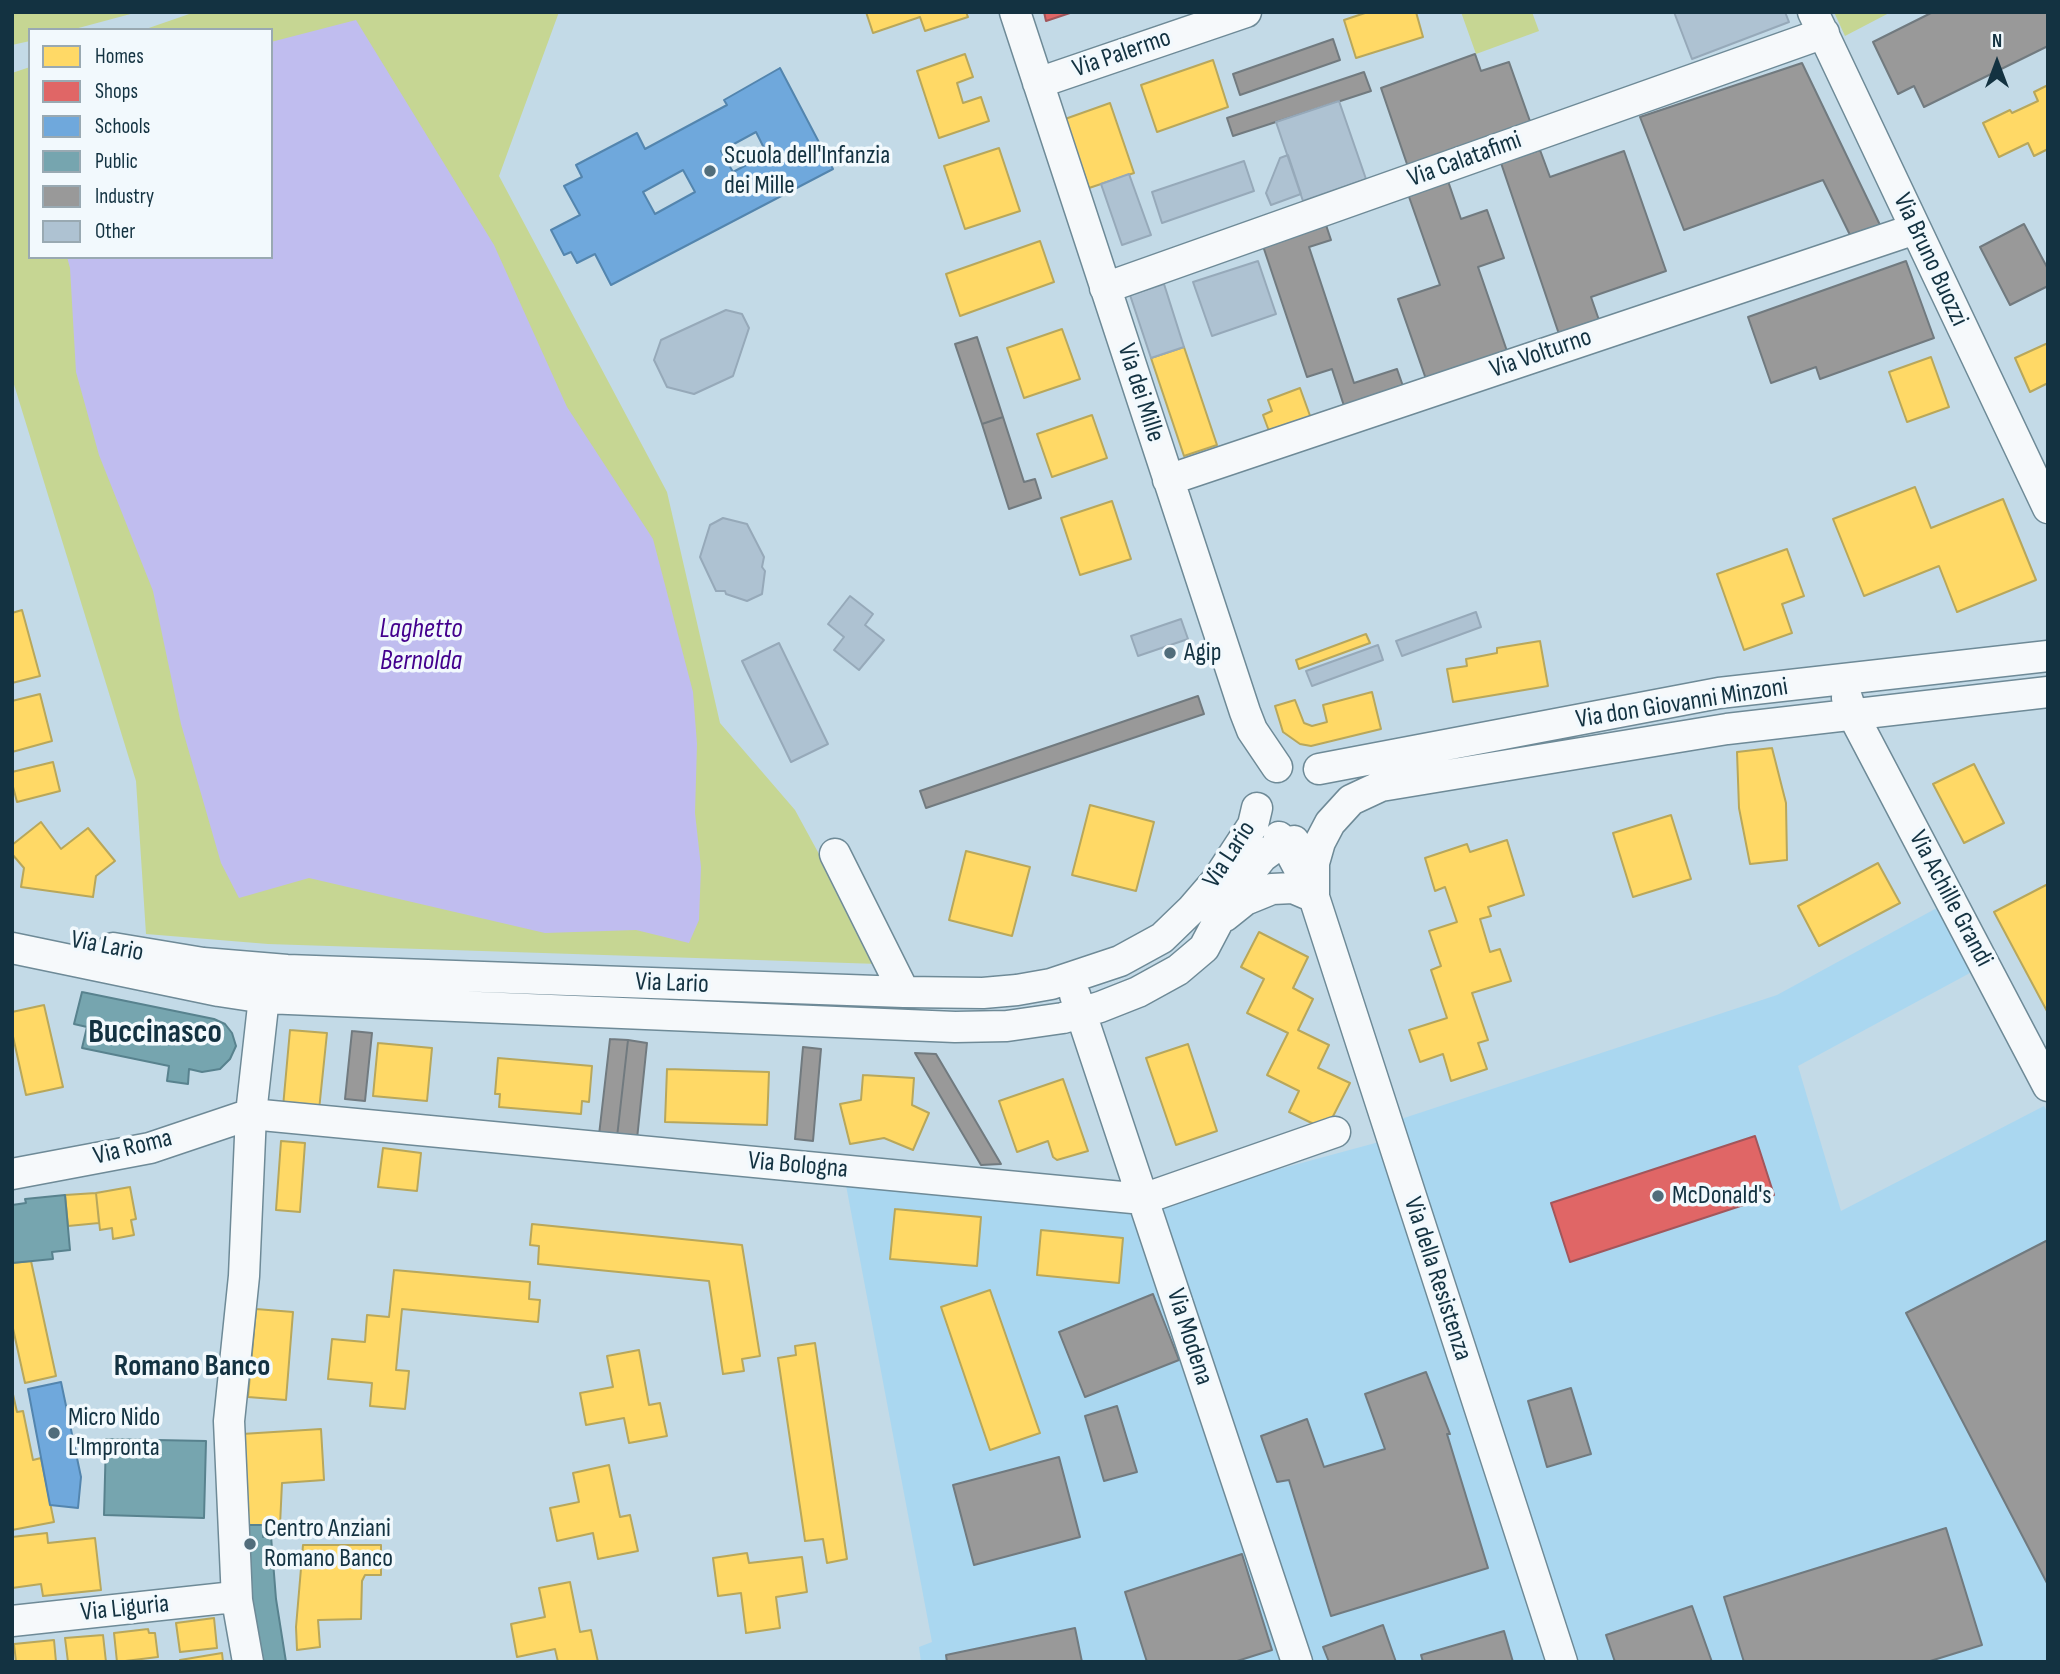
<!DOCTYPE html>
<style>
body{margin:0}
#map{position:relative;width:2060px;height:1674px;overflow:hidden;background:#c3dae7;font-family:"Sofia Sans Condensed",sans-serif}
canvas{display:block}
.frame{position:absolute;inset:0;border:14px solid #133241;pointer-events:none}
.legend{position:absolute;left:28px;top:28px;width:245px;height:231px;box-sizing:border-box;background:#f2f9fd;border:2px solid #99a9b2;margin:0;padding:9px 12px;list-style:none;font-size:21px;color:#133241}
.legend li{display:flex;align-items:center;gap:14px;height:35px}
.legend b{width:35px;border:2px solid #99a9b2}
.north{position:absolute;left:1962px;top:28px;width:70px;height:70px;-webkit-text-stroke:5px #f2f9fd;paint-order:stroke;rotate:0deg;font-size:19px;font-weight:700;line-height:28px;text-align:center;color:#133241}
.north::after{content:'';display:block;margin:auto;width:24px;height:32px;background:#133241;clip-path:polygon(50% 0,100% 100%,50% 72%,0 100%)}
</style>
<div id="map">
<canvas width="2060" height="1674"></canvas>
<div class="frame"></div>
<ul class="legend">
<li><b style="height:19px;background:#ffd966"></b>Homes</li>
<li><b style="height:19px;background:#e06666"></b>Shops</li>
<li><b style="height:19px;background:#6fa8dc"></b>Schools</li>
<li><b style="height:19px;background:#76a5af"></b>Public</li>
<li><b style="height:19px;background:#999"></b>Industry</li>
<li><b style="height:19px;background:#aec2d2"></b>Other</li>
</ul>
<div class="north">N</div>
</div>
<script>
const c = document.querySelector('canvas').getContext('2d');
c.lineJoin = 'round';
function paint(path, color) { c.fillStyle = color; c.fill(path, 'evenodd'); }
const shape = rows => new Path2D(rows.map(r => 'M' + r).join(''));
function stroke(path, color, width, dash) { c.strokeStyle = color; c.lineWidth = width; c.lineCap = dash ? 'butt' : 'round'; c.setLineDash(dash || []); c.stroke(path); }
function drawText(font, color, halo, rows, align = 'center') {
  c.font = font + ' "Sofia Sans Condensed",sans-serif'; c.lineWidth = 7; c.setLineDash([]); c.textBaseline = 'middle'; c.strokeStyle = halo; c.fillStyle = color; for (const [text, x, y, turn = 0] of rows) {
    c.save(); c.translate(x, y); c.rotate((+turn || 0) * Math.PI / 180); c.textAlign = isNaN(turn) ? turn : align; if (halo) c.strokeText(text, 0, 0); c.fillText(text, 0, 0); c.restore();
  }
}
const built = shape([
 [1946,903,1981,967,1798,1066,1841,1211,2044,1106,2048,1113,2048,1662,921,1662,919,1647,932,1642,845,1180,1147,1205,1379,1142,1395,1121,1777,995]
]);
const green = shape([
 [12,12,138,12,71,30,30,30,30,41,12,45],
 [195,12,559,12,499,176,667,492,720,723,795,810,879,964,268,944,146,934,136,781,12,378,12,73,30,67,30,257,271,257,271,30,143,30],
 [1461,12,1532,12,1539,31,1476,54],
 [1834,12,1891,12,1845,36]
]);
const water = shape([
 [356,20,494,245,567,407,653,539,693,692,697,744,695,813,701,867,699,920,689,943,636,930,545,933,309,878,239,898,221,863,181,724,153,591,99,455,76,372,70,268,67,257,271,257,271,42]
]);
const homes = shape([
 [866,12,966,12,968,17,925,31,920,17,873,33,866,12],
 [1368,12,1416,12,1423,37,1356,58,1344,20,1368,12],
 [965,54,973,77,957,83,963,103,981,97,989,121,939,138,917,71,965,54],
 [1213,60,1228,107,1157,132,1141,85,1213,60],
 [2048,85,2048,149,2034,156,2028,143,1999,157,1983,123,2010,110,2012,113,2038,101,2034,92,2048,85],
 [1110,103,1134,173,1089,188,1065,119,1110,103],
 [999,148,1020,211,965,229,944,166,999,148],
 [1040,241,1054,282,960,316,946,274,1040,241],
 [1062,329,1080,379,1024,398,1007,348,1062,329],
 [2048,343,2048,383,2030,392,2015,358,2048,343],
 [1184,347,1217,445,1184,456,1151,358,1184,347],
 [1931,357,1949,407,1907,422,1889,372,1931,357],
 [1300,388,1313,424,1272,439,1263,415,1272,411,1268,400,1300,388],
 [1092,415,1107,458,1052,477,1037,434,1092,415],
 [1915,487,1931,528,2003,499,2036,580,1957,612,1939,566,1864,596,1833,519,1915,487],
 [1112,501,1131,559,1080,575,1061,518,1112,501],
 [1787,549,1804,596,1782,604,1792,633,1744,650,1717,574,1787,549],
 [22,610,40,676,12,683,12,613,22,610],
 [1366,634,1370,643,1299,669,1296,660,1366,634],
 [1540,641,1548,686,1453,702,1447,669,1467,666,1466,659,1497,653,1497,648,1540,641],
 [1372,692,1381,729,1311,746,1300,744,1283,732,1275,706,1295,700,1304,723,1312,726,1327,722,1323,705,1372,692],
 [40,694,52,741,12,752,12,701,40,694],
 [1772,748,1786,803,1787,860,1750,864,1739,808,1737,752,1772,748],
 [53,762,60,791,17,802,12,783,12,772,53,762],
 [1974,764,2004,823,1964,843,1933,784,1974,764],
 [1090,805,1154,822,1136,891,1072,875,1090,805],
 [1671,815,1691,879,1633,897,1613,833,1671,815],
 [41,822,61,849,88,828,115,861,96,876,93,897,21,887,24,868,12,854,12,845,41,822],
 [1507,840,1524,895,1488,907,1491,916,1480,919,1490,952,1500,949,1511,981,1472,993,1488,1040,1478,1043,1487,1069,1451,1081,1443,1054,1420,1062,1409,1030,1447,1018,1431,970,1441,966,1429,931,1457,922,1445,887,1435,891,1425,858,1467,844,1470,852,1507,840],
 [966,851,1030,867,1012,936,949,920,966,851],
 [1878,863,1900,903,1819,946,1798,906,1878,863],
 [2048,884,2048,1013,1994,912,2048,884],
 [1259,932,1308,957,1293,988,1313,999,1298,1030,1329,1045,1318,1068,1350,1083,1326,1130,1289,1112,1299,1091,1267,1075,1288,1033,1247,1013,1264,979,1241,967,1259,932],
 [44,1005,63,1087,26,1095,12,1032,12,1012,44,1005],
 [290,1030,327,1033,319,1110,283,1107,290,1030],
 [378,1043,432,1048,427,1101,373,1096,378,1043],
 [1188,1044,1217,1131,1176,1145,1146,1058,1188,1044],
 [498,1058,592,1066,589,1102,582,1101,581,1114,499,1107,500,1094,495,1094,498,1058],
 [667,1069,769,1072,767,1125,665,1122,667,1069],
 [863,1075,914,1078,912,1105,929,1113,913,1150,884,1138,850,1144,840,1104,861,1100,863,1075],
 [1063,1079,1088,1151,1057,1160,1053,1157,1048,1141,1017,1152,999,1101,1063,1079],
 [281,1141,305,1143,300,1212,276,1210,281,1141],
 [383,1148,421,1153,417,1191,378,1187,383,1148],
 [130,1187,136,1219,131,1220,134,1235,113,1239,112,1228,100,1230,96,1193,130,1187],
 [96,1193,99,1223,68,1226,65,1195,96,1193],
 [895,1209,981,1217,977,1266,890,1259,895,1209],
 [532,1224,742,1245,760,1356,742,1359,744,1371,723,1374,709,1281,538,1264,539,1246,530,1245,532,1224],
 [1041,1230,1123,1238,1119,1283,1037,1275,1041,1230],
 [31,1261,56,1376,25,1383,12,1324,12,1263,31,1261],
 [394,1270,530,1282,529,1299,540,1300,538,1322,402,1309,396,1370,409,1371,405,1409,370,1406,372,1383,328,1379,332,1339,365,1342,367,1315,389,1317,394,1270],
 [990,1290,1040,1433,990,1450,941,1307,990,1290],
 [256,1309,293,1312,286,1400,248,1397,256,1309],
 [815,1343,847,1559,827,1563,823,1539,805,1541,778,1358,796,1355,795,1346,815,1343],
 [639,1350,649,1405,660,1403,667,1436,629,1443,624,1418,586,1425,580,1393,613,1387,607,1356,639,1350],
 [12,1390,17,1412,23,1411,33,1460,41,1458,54,1522,12,1530,12,1390],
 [321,1429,324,1480,282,1483,280,1525,242,1525,242,1434,321,1429],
 [609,1465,620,1517,630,1515,638,1551,598,1559,593,1533,557,1541,550,1508,579,1502,573,1473,609,1465],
 [47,1533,48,1543,95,1538,101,1590,43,1596,41,1584,12,1588,12,1537,47,1533],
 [303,1545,381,1545,381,1575,365,1575,362,1581,361,1619,318,1620,320,1647,297,1650,296,1627,303,1545],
 [747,1553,749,1563,802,1557,807,1592,776,1597,780,1628,746,1633,741,1593,718,1596,713,1558,747,1553],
 [570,1582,580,1632,591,1630,598,1662,558,1662,555,1649,517,1657,511,1624,545,1617,539,1588,570,1582],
 [214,1618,217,1648,180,1652,176,1623,214,1618],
 [148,1629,149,1633,155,1633,158,1657,117,1662,114,1633,148,1629],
 [103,1635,106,1662,68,1662,65,1638,103,1635],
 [54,1640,56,1662,16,1662,14,1644,54,1640],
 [222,1653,223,1662,180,1662,180,1660,222,1653]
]);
const shops = shape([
 [1044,12,1073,12,1046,21,1044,12],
 [1755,1136,1774,1195,1570,1262,1551,1203,1755,1136]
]);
const schools = shape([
 [780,68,833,169,611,285,595,254,577,263,571,252,564,255,551,230,580,215,564,186,582,177,576,165,637,133,645,149,727,105,724,100,780,68],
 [756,132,767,154,733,172,721,151,756,132],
 [683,170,695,192,655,214,643,192,683,170],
 [61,1382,81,1477,78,1508,50,1505,28,1389,61,1382]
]);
const public = shape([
 [82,992,214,1019,225,1024,232,1033,236,1046,230,1059,220,1069,202,1072,189,1069,188,1084,167,1081,169,1066,82,1048,87,1027,74,1024,82,992],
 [65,1195,70,1250,52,1252,53,1259,12,1263,12,1205,26,1203,25,1199,65,1195],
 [106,1439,206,1441,204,1518,104,1515,106,1439],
 [242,1525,263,1525,263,1537,271,1536,276,1599,286,1662,260,1662,242,1525]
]);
const industry = shape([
 [1933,12,2048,12,2048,46,1924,107,1914,86,1898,94,1873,42,1933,12],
 [1333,39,1340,60,1240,95,1233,74,1333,39],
 [1475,54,1481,71,1509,62,1531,124,1408,167,1381,88,1475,54],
 [1802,63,1880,225,1850,235,1823,180,1684,230,1640,117,1802,63],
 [1364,72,1371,91,1233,136,1227,118,1364,72],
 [1540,150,1550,177,1624,151,1666,271,1591,297,1601,326,1561,340,1501,163,1540,150],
 [1448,181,1461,219,1487,210,1504,258,1478,267,1508,354,1427,382,1398,299,1440,285,1408,194,1448,181],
 [2024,224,2048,269,2048,286,2010,305,1980,247,2024,224],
 [1326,225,1331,240,1309,247,1354,383,1397,369,1404,389,1345,409,1332,369,1307,377,1263,246,1326,225],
 [1906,261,1934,338,1820,379,1816,367,1771,383,1748,317,1906,261],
 [977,337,1003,417,982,424,955,344,977,337],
 [1003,417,1024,482,1035,479,1041,498,1009,509,982,424,1003,417],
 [1198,696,1204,714,926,808,920,791,1198,696],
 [352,1031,372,1033,365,1101,345,1099,352,1031],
 [610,1039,628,1040,617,1137,599,1135,610,1039],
 [628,1040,647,1043,637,1139,617,1137,628,1040],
 [803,1047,821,1049,813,1141,795,1139,803,1047],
 [915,1053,936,1054,1001,1164,981,1165,915,1053],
 [2048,1240,2048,1585,1906,1313,2048,1240],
 [1153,1294,1179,1360,1085,1397,1059,1332,1153,1294],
 [1426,1372,1450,1434,1447,1434,1488,1568,1331,1616,1289,1480,1277,1482,1261,1436,1307,1419,1324,1467,1385,1449,1365,1394,1426,1372],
 [1571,1388,1591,1454,1547,1467,1528,1401,1571,1388],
 [1117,1406,1137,1472,1104,1481,1085,1416,1117,1406],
 [1059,1457,1080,1537,974,1565,953,1485,1059,1457],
 [1946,1528,1982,1645,1927,1662,1744,1662,1724,1597,1946,1528],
 [1242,1554,1272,1650,1234,1662,1147,1662,1125,1592,1242,1554],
 [1692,1606,1712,1662,1615,1662,1606,1635,1692,1606],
 [1383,1625,1396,1662,1329,1662,1323,1647,1383,1625],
 [1075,1628,1082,1662,947,1662,946,1655,1075,1628],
 [1504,1631,1513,1662,1423,1662,1421,1655,1504,1631]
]);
const building = shape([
 [1674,12,1785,12,1789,22,1692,59,1674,12],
 [1339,101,1366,179,1303,201,1276,122,1339,101],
 [1288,155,1301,194,1271,205,1266,193,1280,158,1288,155],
 [1244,161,1254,191,1162,223,1152,192,1244,161],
 [1129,174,1151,235,1122,245,1101,184,1129,174],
 [1258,261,1276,314,1212,336,1193,282,1258,261],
 [1164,284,1184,347,1151,358,1130,295,1164,284],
 [726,310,742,314,749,328,733,376,694,394,667,387,654,360,661,340,726,310],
 [723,518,747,524,764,557,762,567,765,571,762,594,747,601,726,594,725,591,716,591,700,557,710,525,723,518],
 [850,596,873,614,865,625,884,640,859,670,834,650,844,637,828,624,850,596],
 [1476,612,1481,627,1402,656,1396,641,1476,612],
 [1181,619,1188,639,1138,656,1131,636,1181,619],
 [779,643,828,744,791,762,742,661,779,643],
 [1378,645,1383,660,1312,686,1306,671,1378,645]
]);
const minor = shape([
 [1015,12,1245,712,1252,730,1277,767],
 [1813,12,2048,508],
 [1038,83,1246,12],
 [1105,288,1824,33],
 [1168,480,1915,229],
 [1847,698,1852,713,2048,1086],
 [1319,769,1719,693,2048,656],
 [1279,837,1285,842,1314,897,1562,1662],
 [835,854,904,992],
 [1314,896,1314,863,1320,842,1330,823,1351,800,1381,786,1727,729,2048,692],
 [1225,916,1245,900,1272,889,1293,888,1314,897],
 [12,948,219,991,265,998,955,1027,1007,1026,1063,1018,1100,1007,1138,992,1178,970,1204,948,1233,893,1262,857,1277,846,1294,841],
 [113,948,203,963,287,970,904,992,983,993,1017,990,1051,984,1120,961,1162,938,1192,909,1217,880,1253,825,1257,808],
 [1075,995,1297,1662],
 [12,1174,150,1148,251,1114,1143,1199,1335,1132],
 [12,1621,225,1598,237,1600],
 [248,1662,237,1600,229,1421,244,1276,251,1114,266,979]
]);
const markers = [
 [710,171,7,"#516d7b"],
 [1170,653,7,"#516d7b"],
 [1658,1196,7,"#516d7b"],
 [54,1433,7,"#516d7b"],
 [250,1544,7,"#516d7b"]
];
const streetNames = [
 ["Via Palermo",1122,54,-19],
 ["Via Calatafimi",1465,160,-20],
 ["Via Bruno Buozzi",1930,260,65],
 ["Via Volturno",1541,354,-19],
 ["Via dei Mille",1140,393,72],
 ["Via don Giovanni Minzoni",1682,704,-9],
 ["Via Lario",1230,855,-57],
 ["Via Achille Grandi",1950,899,62],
 ["Via Lario",107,947,11],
 ["Via Lario",672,984,2],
 ["Via Roma",133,1148,-14],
 ["Via Bologna",798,1166,5],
 ["Via della Resistenza",1437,1279,72],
 ["Via Modena",1189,1337,72],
 ["Via Liguria",125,1609,-6]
];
const poiNames = [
 ["Scuola dell'Infanzia",724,156],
 ["dei Mille",724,186],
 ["Agip",1184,653],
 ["McDonald's",1672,1196],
 ["Micro Nido",68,1418],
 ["L'Impronta",68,1448],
 ["Centro Anziani",264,1529],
 ["Romano Banco",264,1559]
];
const waterNames = [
 ["Laghetto",421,630],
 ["Bernolda",421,662]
];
const quarterNames = [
 ["Romano Banco",192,1367]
];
const districtNames = [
 ["Buccinasco",155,1034]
];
paint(built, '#aad7f0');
paint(green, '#c6d693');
paint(water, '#c0bdef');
paint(homes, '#ffd966');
stroke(homes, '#b8a75b', 2);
paint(shops, '#e06666');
stroke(shops, '#a2565b', 2);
paint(schools, '#6fa8dc');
stroke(schools, '#5385ae', 2);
paint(public, '#76a5af');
stroke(public, '#58828e', 2);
paint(industry, '#999');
stroke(industry, '#717a7f', 2);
paint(building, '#aec2d2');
stroke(building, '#96a9b9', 2);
stroke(minor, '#6e8a97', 33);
stroke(minor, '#f6f9fb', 30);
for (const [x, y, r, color] of markers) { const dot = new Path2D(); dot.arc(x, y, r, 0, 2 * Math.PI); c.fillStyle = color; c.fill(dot); stroke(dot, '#f2f9fd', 2.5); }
drawText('26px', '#133241', '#f2f9fd', streetNames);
drawText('26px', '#133241', '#f2f9fd', poiNames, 'left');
drawText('italic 28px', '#43008d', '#f2f9fd', waterNames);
drawText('bold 30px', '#133241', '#f2f9fd', quarterNames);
drawText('bold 33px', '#133241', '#f2f9fd', districtNames);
</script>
